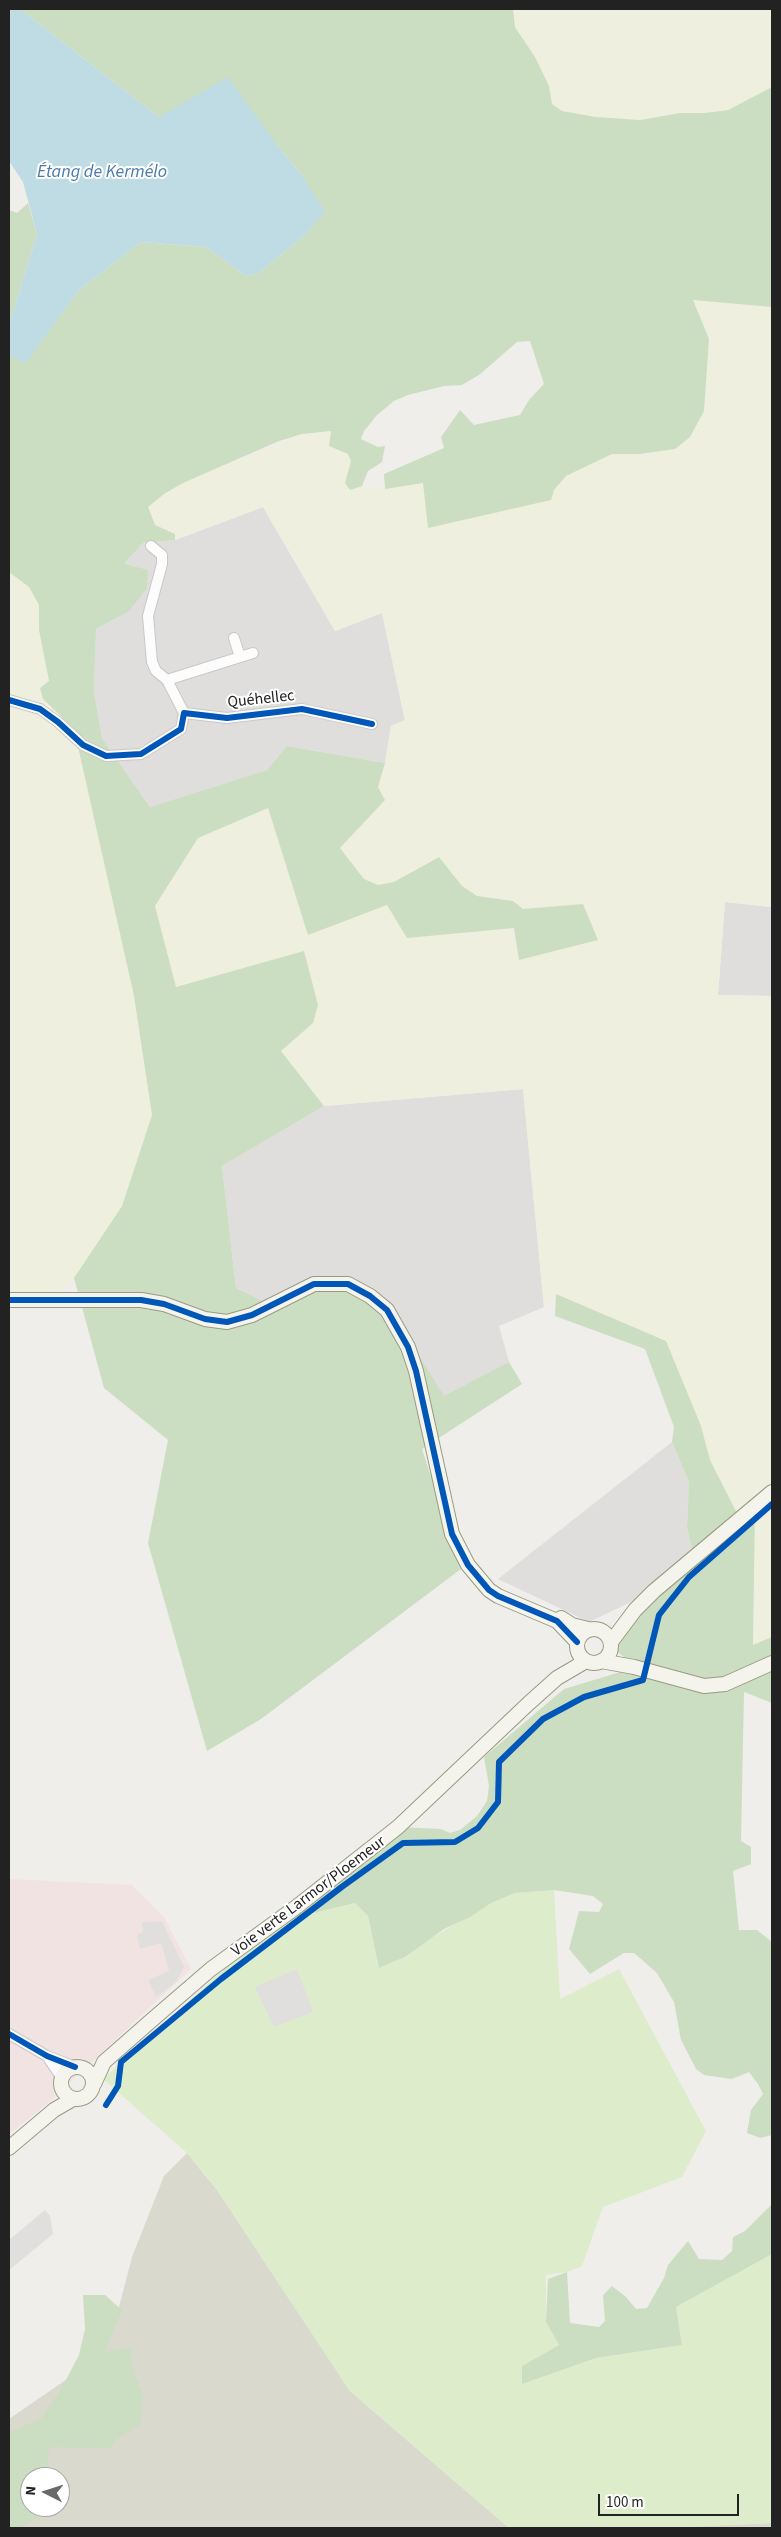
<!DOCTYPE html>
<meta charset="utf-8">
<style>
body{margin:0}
#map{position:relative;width:781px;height:2537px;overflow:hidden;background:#f0eeeb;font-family:"Source Sans 3",sans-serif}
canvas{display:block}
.frame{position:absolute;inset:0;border:10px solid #222;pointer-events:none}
.north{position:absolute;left:20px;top:2467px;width:50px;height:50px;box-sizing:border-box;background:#fff;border:1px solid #a7a7a7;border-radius:50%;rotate:275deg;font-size:14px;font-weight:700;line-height:20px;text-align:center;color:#222}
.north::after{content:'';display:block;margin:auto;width:18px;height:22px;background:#6a6968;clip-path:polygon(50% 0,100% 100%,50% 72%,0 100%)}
.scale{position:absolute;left:598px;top:2494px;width:141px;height:22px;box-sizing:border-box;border:2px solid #222;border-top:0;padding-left:6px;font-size:15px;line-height:18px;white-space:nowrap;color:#222;-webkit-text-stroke:4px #fff;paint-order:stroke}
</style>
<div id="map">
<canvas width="781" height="2537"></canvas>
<div class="frame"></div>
<div class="north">N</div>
<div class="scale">100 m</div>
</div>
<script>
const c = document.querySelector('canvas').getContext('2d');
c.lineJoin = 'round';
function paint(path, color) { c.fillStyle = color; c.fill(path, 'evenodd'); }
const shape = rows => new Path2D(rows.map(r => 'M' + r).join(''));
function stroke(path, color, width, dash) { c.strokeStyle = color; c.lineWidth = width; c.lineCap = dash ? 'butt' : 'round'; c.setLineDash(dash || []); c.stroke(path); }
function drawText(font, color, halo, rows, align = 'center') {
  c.font = font + ' "Source Sans 3",sans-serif'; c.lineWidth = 4; c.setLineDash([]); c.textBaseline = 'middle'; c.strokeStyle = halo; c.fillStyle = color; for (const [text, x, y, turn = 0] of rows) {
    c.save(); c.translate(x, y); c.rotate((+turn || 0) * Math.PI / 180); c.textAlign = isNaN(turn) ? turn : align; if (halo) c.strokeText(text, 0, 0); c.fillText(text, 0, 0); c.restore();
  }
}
const residential = shape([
 [263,507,335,631,382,613,405,721,391,726,385,763,287,746,267,770,150,807,102,738,94,691,96,629,128,612,123,565,143,543,175,540],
 [725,902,772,907,772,996,718,995],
 [523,1089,544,1307,499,1326,509,1362,444,1397,397,1320,263,1302,236,1288,222,1166,324,1106],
 [672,1442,689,1482,687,1528,694,1557,654,1591,589,1622,498,1579]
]);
const commercial = shape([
 [9,1879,132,1885,164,1917,191,1969,47,2104,9,2134]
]);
const construction = shape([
 [187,2153,217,2190,350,2391,509,2528,9,2528,9,2419,89,2364,113,2330,132,2257,164,2176],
 [30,2477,60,2477,60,2507,30,2507],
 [772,2523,772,2528,673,2528,675,2527]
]);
const farmland = shape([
 [513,9,772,9,772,87,728,110,705,113,680,113,640,120,596,117,562,111,552,104,549,86,535,57,515,27],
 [693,299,772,307,772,907,725,902,718,995,772,996,772,1637,753,1646,755,1508,740,1520,710,1460,701,1426,666,1341,556,1295,544,1307,523,1089,324,1106,280,1050,313,1023,176,987,155,906,198,838,268,808,308,934,388,905,407,938,514,928,519,959,583,904,523,909,513,901,477,896,462,886,439,857,394,882,378,885,364,879,340,848,385,800,378,787,385,763,391,726,405,720,382,613,335,631,263,507,175,540,155,525,148,507,183,483,302,434,331,431,350,453,350,490,362,486,385,489,423,483,554,490,566,476,612,454,640,454,675,449,707,362,709,339],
 [9,572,29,587,39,605,39,630,49,681,43,699,74,729,134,996,152,1115,122,1206,74,1278,56,1294,9,1293]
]);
const grass = shape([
 [554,1890,560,1999,619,1969,706,2131,682,2177,603,2207,582,2266,567,2272,546,2275,546,2322,559,2345,522,2366,522,2383,596,2358,682,2345,676,2307,772,2254,772,2523,673,2528,509,2528,350,2391,217,2190,187,2153,103,2079,276,1922,355,1903,368,1916,379,1968,405,1957,425,1942,491,1903,515,1893]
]);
const forest = shape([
 [20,9,513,9,515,27,535,57,549,86,552,104,562,111,596,117,640,120,680,113,705,113,728,110,772,87,772,307,693,300,709,339,704,411,690,437,675,449,640,454,612,454,566,476,554,490,551,500,428,528,423,483,385,489,384,474,444,448,441,437,460,410,474,425,520,415,529,400,544,384,530,341,517,342,479,375,462,385,444,386,408,395,394,401,377,415,364,431,361,439,378,447,385,446,382,462,368,471,362,486,350,490,345,483,351,461,348,454,329,446,331,431,302,434,279,441,183,483,164,494,148,507,155,525,175,534,175,540,143,543,124,564,148,570,147,588,128,612,96,629,94,691,102,738,150,807,267,770,287,746,385,763,378,787,385,800,340,848,364,879,378,885,394,882,439,857,462,886,477,896,513,901,523,909,583,904,598,940,519,960,514,928,407,938,387,905,308,935,268,808,198,838,155,906,176,987,304,951,318,1005,313,1023,281,1051,324,1106,222,1166,236,1288,264,1302,351,1281,397,1320,444,1396,509,1362,522,1384,422,1449,461,1569,261,1719,207,1751,148,1543,168,1440,104,1388,74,1278,122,1206,152,1115,134,996,74,729,43,699,40,688,49,681,39,630,39,605,29,587,9,572,9,354,26,362,78,291,141,242,206,247,246,276,259,273,305,235,324,211,300,173,277,145,159,117],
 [28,203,37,234,9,325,9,210,17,213],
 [556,1294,666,1341,701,1426,710,1460,740,1519,755,1507,753,1645,772,1637,772,1703,744,1692,741,1841,751,1847,751,1864,733,1871,739,1930,757,1930,772,1942,772,2135,760,2138,747,2133,751,2110,763,2094,758,2084,749,2072,732,2079,704,2075,696,2069,681,2040,674,2002,657,1973,634,1953,624,1953,590,1974,569,1949,579,1911,599,1912,603,1904,593,1896,554,1890,515,1893,491,1903,470,1917,444,1929,405,1957,379,1968,368,1916,355,1903,276,1922,398,1827,441,1829,450,1833,460,1830,477,1816,487,1801,489,1786,484,1757,564,1689,627,1670,630,1661,617,1652,619,1639,694,1557,687,1528,689,1482,672,1442,674,1427,645,1349,555,1316],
 [772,2204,772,2254,676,2307,682,2345,596,2358,522,2384,522,2366,559,2345,546,2322,548,2279,567,2272,570,2323,599,2327,605,2321,603,2295,612,2286,626,2297,636,2309,647,2308,664,2278,668,2265,688,2241,699,2259,722,2260,732,2251,733,2237,745,2231],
 [83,2295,105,2295,122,2310,104,2352,132,2348,131,2361,135,2377,143,2394,140,2425,118,2438,111,2448,50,2447,47,2462,49,2477,30,2477,30,2507,46,2507,44,2515,19,2528,9,2528,9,2432,41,2419,60,2391,79,2355,85,2329]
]);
const parking = shape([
 [162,1921,184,1967,176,1982,156,1997,148,1980,169,1971,161,1943,140,1949,137,1938,139,1933,143,1933,142,1922],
 [297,1969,313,2012,274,2027,255,1987],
 [45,2210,50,2216,53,2234,9,2270,9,2240]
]);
const water = shape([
 [9,9,20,9,159,117,228,77,277,145,300,173,325,211,305,235,259,273,246,276,206,247,141,242,78,291,26,363,15,359,9,354,9,325,37,234,23,182,9,161]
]);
const street = shape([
 [151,546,162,555,162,564,148,616,152,662,156,671,167,680,184,713],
 [234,638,240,657],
 [167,680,253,653],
 [9,700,40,709,58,722,83,745,106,756,141,754,181,729,184,713,227,718,302,709,372,724],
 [9,2034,47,2056,75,2067],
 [49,2059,62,2078]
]);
const secondary = shape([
 [9,1300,141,1300,164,1304,205,1319,227,1322,252,1315,314,1284,348,1284,370,1296,387,1310,408,1347,416,1371,452,1534,468,1565,489,1590,498,1596,557,1621,577,1642],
 [561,1618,572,1625,588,1629],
 '577 1646a17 17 0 1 1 34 0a17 17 0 1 1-34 0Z',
 [611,1642,635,1610,654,1591,772,1492],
 [601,1661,634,1667,704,1686,725,1684,772,1663],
 '61 2083a16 16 0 1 1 32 0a16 16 0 1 1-32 0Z',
 [94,2084,104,2062,153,2019,211,1969,295,1908,398,1827,529,1703,557,1678,586,1661],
 [9,2148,54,2110,73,2099]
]);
const cycleway = shape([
 [9,700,40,709,58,722,83,745,106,756,141,754,181,729,184,713,227,718,302,709,372,724],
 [9,1300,141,1300,164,1304,205,1319,227,1322,252,1315,314,1284,348,1284,370,1296,387,1310,408,1347,416,1371,452,1534,468,1565,489,1590,498,1596,557,1621,577,1642],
 [9,2034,47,2056,75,2067],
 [106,2105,118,2086,121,2062,221,1979,343,1886,403,1843,455,1842,478,1828,498,1802,499,1762,543,1719,584,1697,643,1680,659,1615,689,1577,772,1504]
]);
const streetNames = [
 ["Quéhellec",261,700,-6],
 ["Voie verte Larmor/Ploemeur",309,1897,-37]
];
const waterNames = [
 ["Étang de Kermélo",102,173]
];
paint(residential, '#dfdedc');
paint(commercial, '#f1e3e1');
paint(construction, '#d9d9cd');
paint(farmland, '#efefdf');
paint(grass, '#ddeccb');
paint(forest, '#cbdec1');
paint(parking, '#e0dfde');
paint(water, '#bfdbe3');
stroke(street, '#c9c8c7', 12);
stroke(secondary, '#999a82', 16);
stroke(street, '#fdfcfc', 10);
stroke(secondary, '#f4f4ed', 14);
stroke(cycleway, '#0057b8', 6);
drawText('16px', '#222', '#fff', streetNames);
drawText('italic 18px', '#4a7aab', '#fff', waterNames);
</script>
